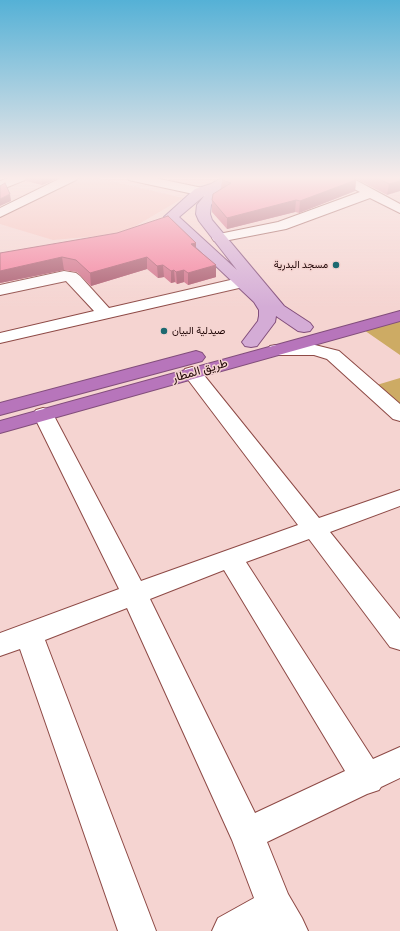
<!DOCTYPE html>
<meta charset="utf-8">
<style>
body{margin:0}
canvas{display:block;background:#f5d4d1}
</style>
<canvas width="400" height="931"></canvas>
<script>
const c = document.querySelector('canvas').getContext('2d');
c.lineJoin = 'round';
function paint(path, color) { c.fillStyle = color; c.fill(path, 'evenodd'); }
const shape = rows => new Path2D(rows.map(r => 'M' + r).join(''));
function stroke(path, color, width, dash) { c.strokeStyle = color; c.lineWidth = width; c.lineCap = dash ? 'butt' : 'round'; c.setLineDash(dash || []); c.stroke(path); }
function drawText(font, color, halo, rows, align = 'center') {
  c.font = font + ' "Varela Round",Vazirmatn,sans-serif'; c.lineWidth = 3; c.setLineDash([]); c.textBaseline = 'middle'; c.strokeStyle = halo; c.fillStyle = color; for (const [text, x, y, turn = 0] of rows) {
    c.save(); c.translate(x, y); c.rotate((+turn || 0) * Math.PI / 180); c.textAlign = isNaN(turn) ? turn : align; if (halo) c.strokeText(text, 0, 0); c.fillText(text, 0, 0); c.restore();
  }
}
const built = shape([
 [81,177,93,177,183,198,122,234,53,240,0,224,0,218]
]);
const green = shape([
 [400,318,400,355,361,328],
 [400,378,400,414,370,387]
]);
const minor = shape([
 [11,177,27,177,25,180,0,190,0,181,11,177],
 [63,177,78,177,76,180,0,217,0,208,63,177],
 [127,177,150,177,217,191,218,194,217,197,212,198,133,181,129,180,127,177],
 [335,177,350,177,400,204,400,213,370,198,286,229,219,242,214,241,212,238,214,235,219,234,278,222,360,192,337,180,335,177],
 [64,271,76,273,80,276,109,308,252,275,258,277,260,280,258,283,252,285,0,343,0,333,94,311,66,281,0,295,0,285,64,271],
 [276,345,315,345,339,351,400,404,400,421,393,419,327,359,314,355,276,355,270,354,267,350,270,346,276,345],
 [192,367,199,369,319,518,400,490,400,506,330,532,400,619,400,650,390,647,309,539,246,562,373,759,400,747,400,778,381,787,379,790,367,794,267,842,288,894,302,918,308,931,212,931,218,918,254,898,232,840,127,608,45,640,156,931,118,931,20,649,0,656,0,633,119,589,33,414,36,410,43,408,50,410,53,414,141,581,298,525,183,373,185,369,192,367],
 [224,570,345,771,255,813,150,599,224,570]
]);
const major = shape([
 [223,177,238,177,221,189,211,205,210,214,212,220,284,306,310,323,313,327,310,331,304,332,298,331,276,316,275,322,257,346,251,347,245,346,242,342,258,321,259,316,259,310,254,302,164,217,195,189,211,184,223,177],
 [205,195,197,205,196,214,199,221,237,270,179,217,205,195]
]);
const highway = shape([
 [400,311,400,321,0,433,0,421,400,311],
 [196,351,202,353,205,357,202,361,0,415,0,403,196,351]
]);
const wall = shape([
 [25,177,61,177,42,185,26,181],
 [353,177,400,177,387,195],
 [222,180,356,180,355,191,299,213,295,212,227,229,212,212,212,200,221,188],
 [196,243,196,248,216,277,188,285,184,282,177,284,175,282,171,283,164,277,158,278,147,269,91,286,77,272,64,270,0,283,0,253]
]);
const shadedWall = shape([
 [41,177,61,177,42,185],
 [356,180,355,191,299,213,300,201],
 [400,181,400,191,387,195,389,184],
 [10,194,11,201,0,206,0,199],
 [296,200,295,212,227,229,227,218],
 [196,243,196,254,191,244],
 [62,257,64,270,0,283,0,271],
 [147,257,147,269,91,286,90,273],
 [163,265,164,277,158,278,157,266],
 [216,265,216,277,188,285,188,273],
 [174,270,175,282,171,283,171,271],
 [184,270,184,282,177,284,176,272]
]);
const building = shape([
 [225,177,350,177,356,180,300,201,296,200,227,218,212,200,213,194,231,183,222,180,225,177],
 [375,177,400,177,400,181,389,184,375,177],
 [5,183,10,194,0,199,0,186,5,183],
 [168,216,196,243,191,244,216,265,188,273,184,270,176,272,174,270,171,271,163,265,157,266,147,257,90,273,76,260,62,257,0,271,0,253,117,233,168,216]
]);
const markers = [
 [336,265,4,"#1d6970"],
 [164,331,4,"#1d6970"]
];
const farPoinames = [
 ["مسجد البدرية",328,265],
 ["صيدلية البيان",172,331,"left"]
];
const streetNames = [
 ["طريق المطار",200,371,-16]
];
paint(built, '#f7c2bd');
paint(green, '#cdab64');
stroke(minor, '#8e4a46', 2);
stroke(major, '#824e7b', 2);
stroke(highway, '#824e7b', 2);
paint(minor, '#fff');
paint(major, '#d4acd6');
paint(highway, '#b775bb');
paint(wall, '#d17089');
paint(shadedWall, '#aa5b6f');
paint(building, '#f3829f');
stroke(building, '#aa5b6f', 1);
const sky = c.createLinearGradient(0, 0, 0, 307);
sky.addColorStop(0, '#55b1d6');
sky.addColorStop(0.58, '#faecea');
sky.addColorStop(1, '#faecea00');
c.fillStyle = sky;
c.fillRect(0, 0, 400, 307);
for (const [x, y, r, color] of markers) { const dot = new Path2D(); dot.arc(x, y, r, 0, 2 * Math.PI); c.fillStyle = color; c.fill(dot); stroke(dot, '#f5d4d1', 1.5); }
drawText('10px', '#1f0505', '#f5d4d1', farPoinames, 'right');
drawText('12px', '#1f0505', '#f5d4d1', streetNames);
</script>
